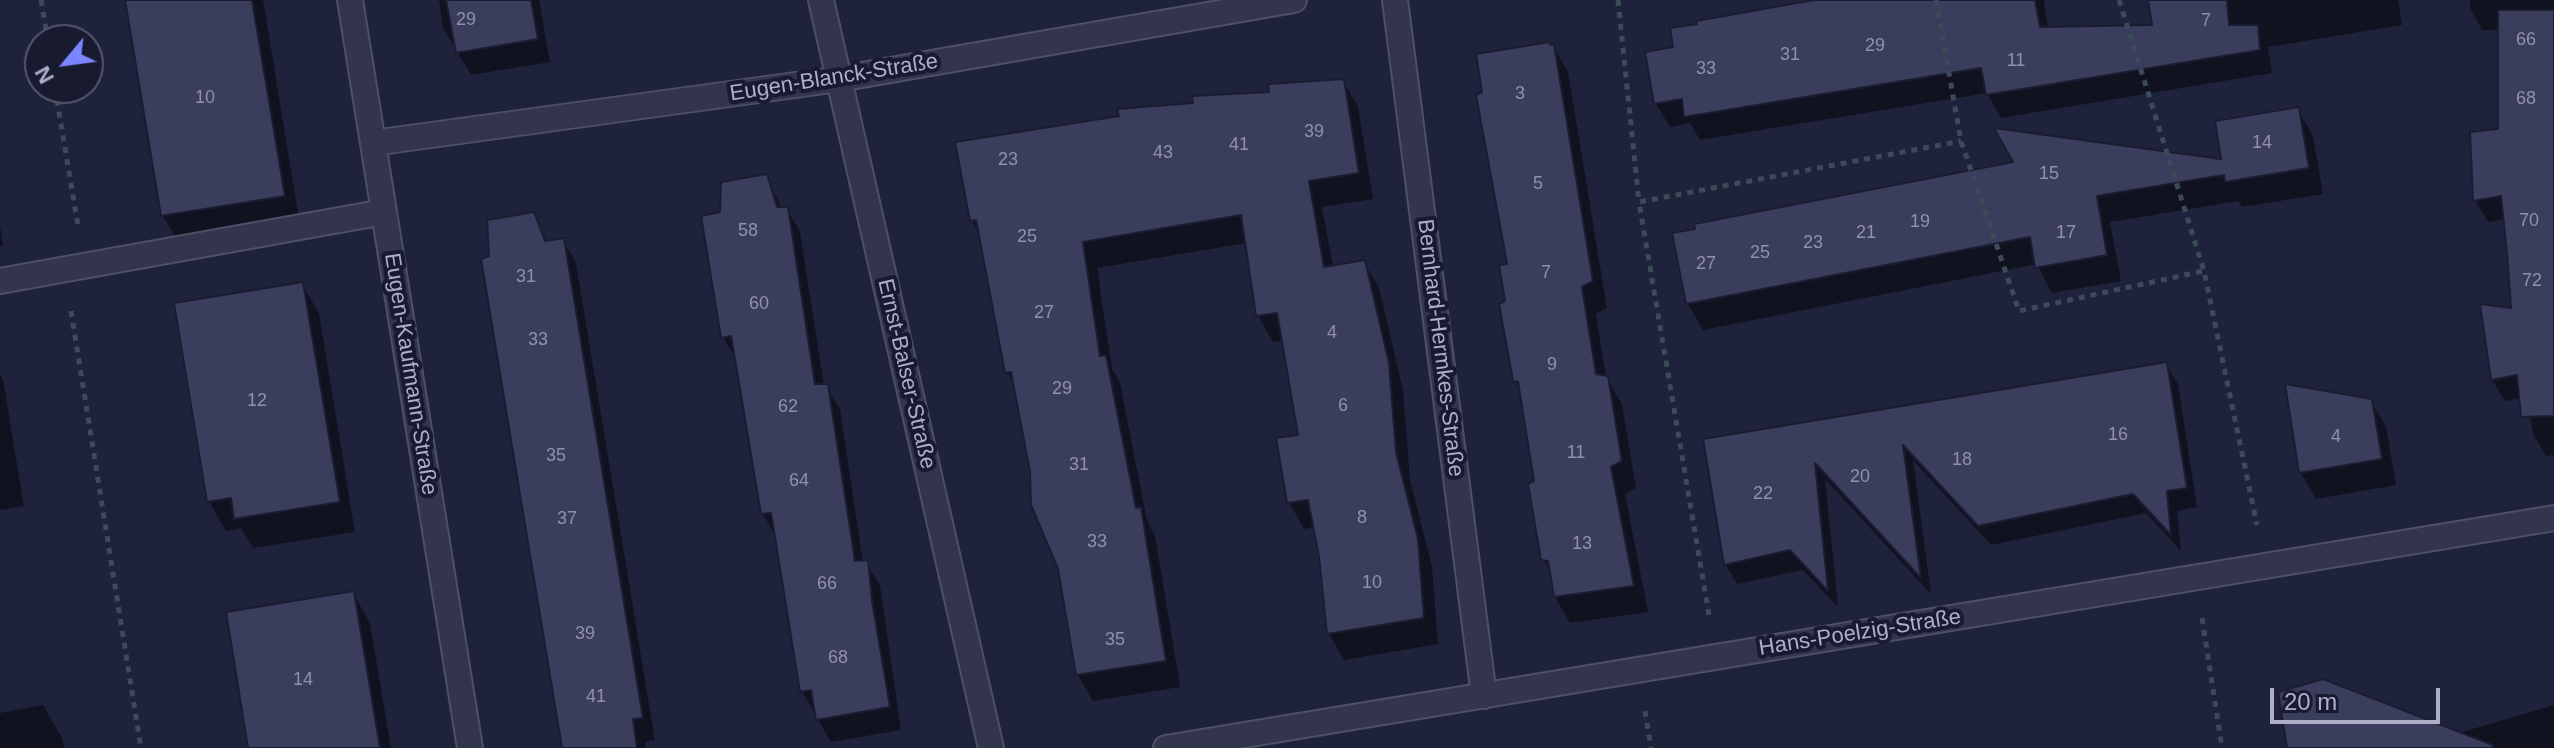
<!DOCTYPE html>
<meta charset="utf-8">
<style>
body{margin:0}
#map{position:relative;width:2554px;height:748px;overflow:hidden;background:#1f223b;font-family:Helvetica,sans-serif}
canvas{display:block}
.north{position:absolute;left:24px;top:24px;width:80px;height:80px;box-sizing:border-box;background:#181b2f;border:2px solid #54566c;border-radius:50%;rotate:241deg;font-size:22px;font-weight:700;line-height:32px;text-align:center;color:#adafc8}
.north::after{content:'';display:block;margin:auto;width:28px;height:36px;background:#7b85ff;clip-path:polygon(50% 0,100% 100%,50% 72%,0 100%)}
.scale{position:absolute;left:2270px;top:688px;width:170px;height:36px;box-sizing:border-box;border:4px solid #adafc8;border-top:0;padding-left:10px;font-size:24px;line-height:28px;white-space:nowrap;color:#adafc8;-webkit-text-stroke:6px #181b2f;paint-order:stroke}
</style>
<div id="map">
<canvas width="2554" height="748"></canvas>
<div class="north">N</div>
<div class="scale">20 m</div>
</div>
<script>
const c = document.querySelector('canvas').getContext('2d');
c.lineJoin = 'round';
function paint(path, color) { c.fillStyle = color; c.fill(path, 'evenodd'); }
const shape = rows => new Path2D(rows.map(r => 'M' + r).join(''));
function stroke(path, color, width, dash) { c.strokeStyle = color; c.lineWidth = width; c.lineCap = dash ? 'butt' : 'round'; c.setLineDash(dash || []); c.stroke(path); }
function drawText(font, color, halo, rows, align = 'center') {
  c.font = font + ' Helvetica,sans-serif'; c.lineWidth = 8; c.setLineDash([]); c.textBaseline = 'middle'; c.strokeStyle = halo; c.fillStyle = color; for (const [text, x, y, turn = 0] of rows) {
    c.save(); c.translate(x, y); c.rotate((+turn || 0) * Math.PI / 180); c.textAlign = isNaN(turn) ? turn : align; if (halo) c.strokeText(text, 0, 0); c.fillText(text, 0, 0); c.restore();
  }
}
const shadow = shape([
 [127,0,263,0,300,225,180,245,163,216],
 [439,0,539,0,550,62,471,75,443,28],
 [1832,0,2044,0,2048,28,2154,27,2150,0,2398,0,2402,25,2268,47,2272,73,2001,118,1987,93,1700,140,1690,123,1670,127,1656,104,1676,49],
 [2470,0,2554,0,2554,455,2546,456,2533,434,2527,397,2505,401,2492,379,2514,311,2505,219,2488,222,2475,200,2500,131,2500,30,2482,30,2470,8],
 [1553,46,1568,72,1607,308,1596,314,1606,377,1622,404,1636,488,1625,494,1648,612,1570,623,1555,597,1552,575,1543,559,1537,482,1521,390,1515,380,1508,302,1509,265,1550,47],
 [1343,81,1358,107,1373,199,1322,207,1333,267,1364,262,1379,288,1403,390,1410,480,1432,567,1438,644,1344,660,1329,634,1315,527,1304,529,1289,502,1300,436,1284,340,1273,342,1258,316,1247,243,1097,268,1112,369,1120,383,1147,521,1155,536,1180,687,1093,701,1078,675,1060,568,1032,472,1016,388,1007,372,981,236,971,220,1195,105],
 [2298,110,2313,136,2323,194,2242,207,2238,201,2110,222,2121,281,2052,293,2037,264,1703,330,1688,304,1674,235,2224,161],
 [766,176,782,209,787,209,800,232,824,386,826,386,840,409,863,563,866,563,880,585,901,730,831,742,802,691,776,537,763,514,737,361,723,337,722,214],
 [533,215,548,243,563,240,576,263,655,740,645,742,646,748,564,748,491,258],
 [0,226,3,246,0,246],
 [302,284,319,313,355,532,253,548,241,528,226,531,209,501],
 [2166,364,2178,384,2197,507,2177,511,2181,551,2146,513,1991,545,1913,460,1931,594,1825,479,1838,607,1803,570,1737,584,1725,564,1705,441],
 [0,374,3,379,24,506,0,510],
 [2288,386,2371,401,2386,427,2396,485,2316,499,2301,473],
 [353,593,370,623,391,748,250,748],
 [43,705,62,738,64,748,0,748,0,713],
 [2554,705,2554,748,2289,748,2459,733]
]);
const building = shape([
 [125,0,252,0,285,196,161,216,125,0],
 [446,0,531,0,538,39,456,53,446,0],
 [1814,0,2035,0,2040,27,2152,25,2148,0,2227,0,2229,25,2258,25,2260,50,1986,95,1981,68,1684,117,1682,99,1654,104,1645,52,1673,47,1670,28,1697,24,1696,21,1814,0],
 [2498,10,2554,10,2554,416,2521,417,2517,375,2491,380,2480,304,2511,308,2507,253,2501,196,2473,201,2470,132,2498,129,2498,10],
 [1550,42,1550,45,1554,44,1593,281,1582,287,1596,374,1608,376,1622,461,1611,467,1634,586,1554,597,1548,561,1541,560,1528,484,1534,481,1518,382,1513,381,1499,304,1505,301,1499,265,1507,264,1476,95,1482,92,1476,54,1550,42],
 [1344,79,1359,173,1309,181,1324,267,1365,260,1389,363,1396,452,1418,539,1424,618,1327,634,1319,557,1308,500,1287,503,1276,438,1298,435,1277,313,1256,316,1241,215,1188,224,1083,242,1100,356,1106,355,1136,508,1141,507,1166,661,1076,675,1058,569,1031,505,1030,472,1011,372,1005,373,976,220,970,221,955,142,1119,116,1117,109,1193,103,1192,96,1269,92,1268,84,1344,79],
 [2299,107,2309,168,2225,182,2224,175,2097,196,2107,255,2035,268,2030,237,1686,304,1672,233,1695,229,1694,224,2013,162,1994,128,2221,159,2215,121,2299,107],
 [767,174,777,207,788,207,815,384,828,384,855,561,868,560,872,600,890,707,816,720,811,690,800,692,771,513,761,514,731,336,721,338,701,216,720,212,721,182,767,174],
 [534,212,545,241,564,238,643,718,633,719,637,748,562,748,481,259,489,256,487,220,534,212],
 [303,282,340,502,234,519,231,498,207,502,174,303,303,282],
 [2167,362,2187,488,2167,491,2171,535,2133,494,1978,526,1903,445,1921,578,1815,463,1828,591,1790,550,1724,565,1703,439,2167,362],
 [2285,384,2372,399,2382,459,2299,473,2285,384],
 [354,591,380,748,248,748,226,612,354,591],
 [2323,679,2493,745,2492,748,2287,748,2278,692,2323,679]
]);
const path = shape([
 [41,0,48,40],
 [1618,0,1639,202],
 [1936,0,1961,141,2019,311,2203,271],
 [2119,0,2204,271,2257,525],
 [55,88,78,226],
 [71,311,141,748],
 [1709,615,1639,202,1961,141],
 [2202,618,2222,748],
 [1645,711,1651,748]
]);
const minor = shape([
 [350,0,470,748],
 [821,0,991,748],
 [1395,0,1484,696],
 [373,143,839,79,1294,0],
 [0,281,384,212],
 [1166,748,2554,518]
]);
const numberNames = [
 ["29",466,20],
 ["7",2206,21],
 ["66",2526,40],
 ["29",1875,46],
 ["31",1790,55],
 ["11",2016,61],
 ["33",1706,69],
 ["3",1520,94],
 ["10",205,98],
 ["68",2526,99],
 ["39",1314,132],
 ["14",2262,143],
 ["41",1239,145],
 ["43",1163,153],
 ["23",1008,160],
 ["15",2049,174],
 ["5",1538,184],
 ["70",2529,221],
 ["19",1920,222],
 ["58",748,231],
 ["21",1866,233],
 ["17",2066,233],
 ["25",1027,237],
 ["23",1813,243],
 ["25",1760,253],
 ["27",1706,264],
 ["7",1546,273],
 ["31",526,277],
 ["72",2532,281],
 ["60",759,304],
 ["27",1044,313],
 ["4",1332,333],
 ["33",538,340],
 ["9",1552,365],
 ["29",1062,389],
 ["12",257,401],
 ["6",1343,406],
 ["62",788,407],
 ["16",2118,435],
 ["4",2336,437],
 ["11",1576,453],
 ["35",556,456],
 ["18",1962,460],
 ["31",1079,465],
 ["20",1860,477],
 ["64",799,481],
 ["22",1763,494],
 ["8",1362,518],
 ["37",567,519],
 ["33",1097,542],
 ["13",1582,544],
 ["10",1372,583],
 ["66",827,584],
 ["39",585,634],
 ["35",1115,640],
 ["68",838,658],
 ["14",303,680],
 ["41",596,697]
];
const streetNames = [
 ["Eugen-Blanck-Straße",834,78,-9],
 ["Bernhard-Hermkes-Straße",1440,348,83],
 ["Eugen-Kaufmann-Straße",410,374,81],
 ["Ernst-Balser-Straße",906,374,77],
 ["Hans-Poelzig-Straße",1860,633,-9]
];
paint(shadow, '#0007');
paint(building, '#3a3d5b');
stroke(building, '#1a1d32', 2);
stroke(minor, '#4d5066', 28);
stroke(path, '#3b4c56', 5, [6, 6]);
stroke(minor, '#32354b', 24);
drawText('18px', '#9092ad', null, numberNames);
drawText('22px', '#adafc8', '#181b2f', streetNames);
</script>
